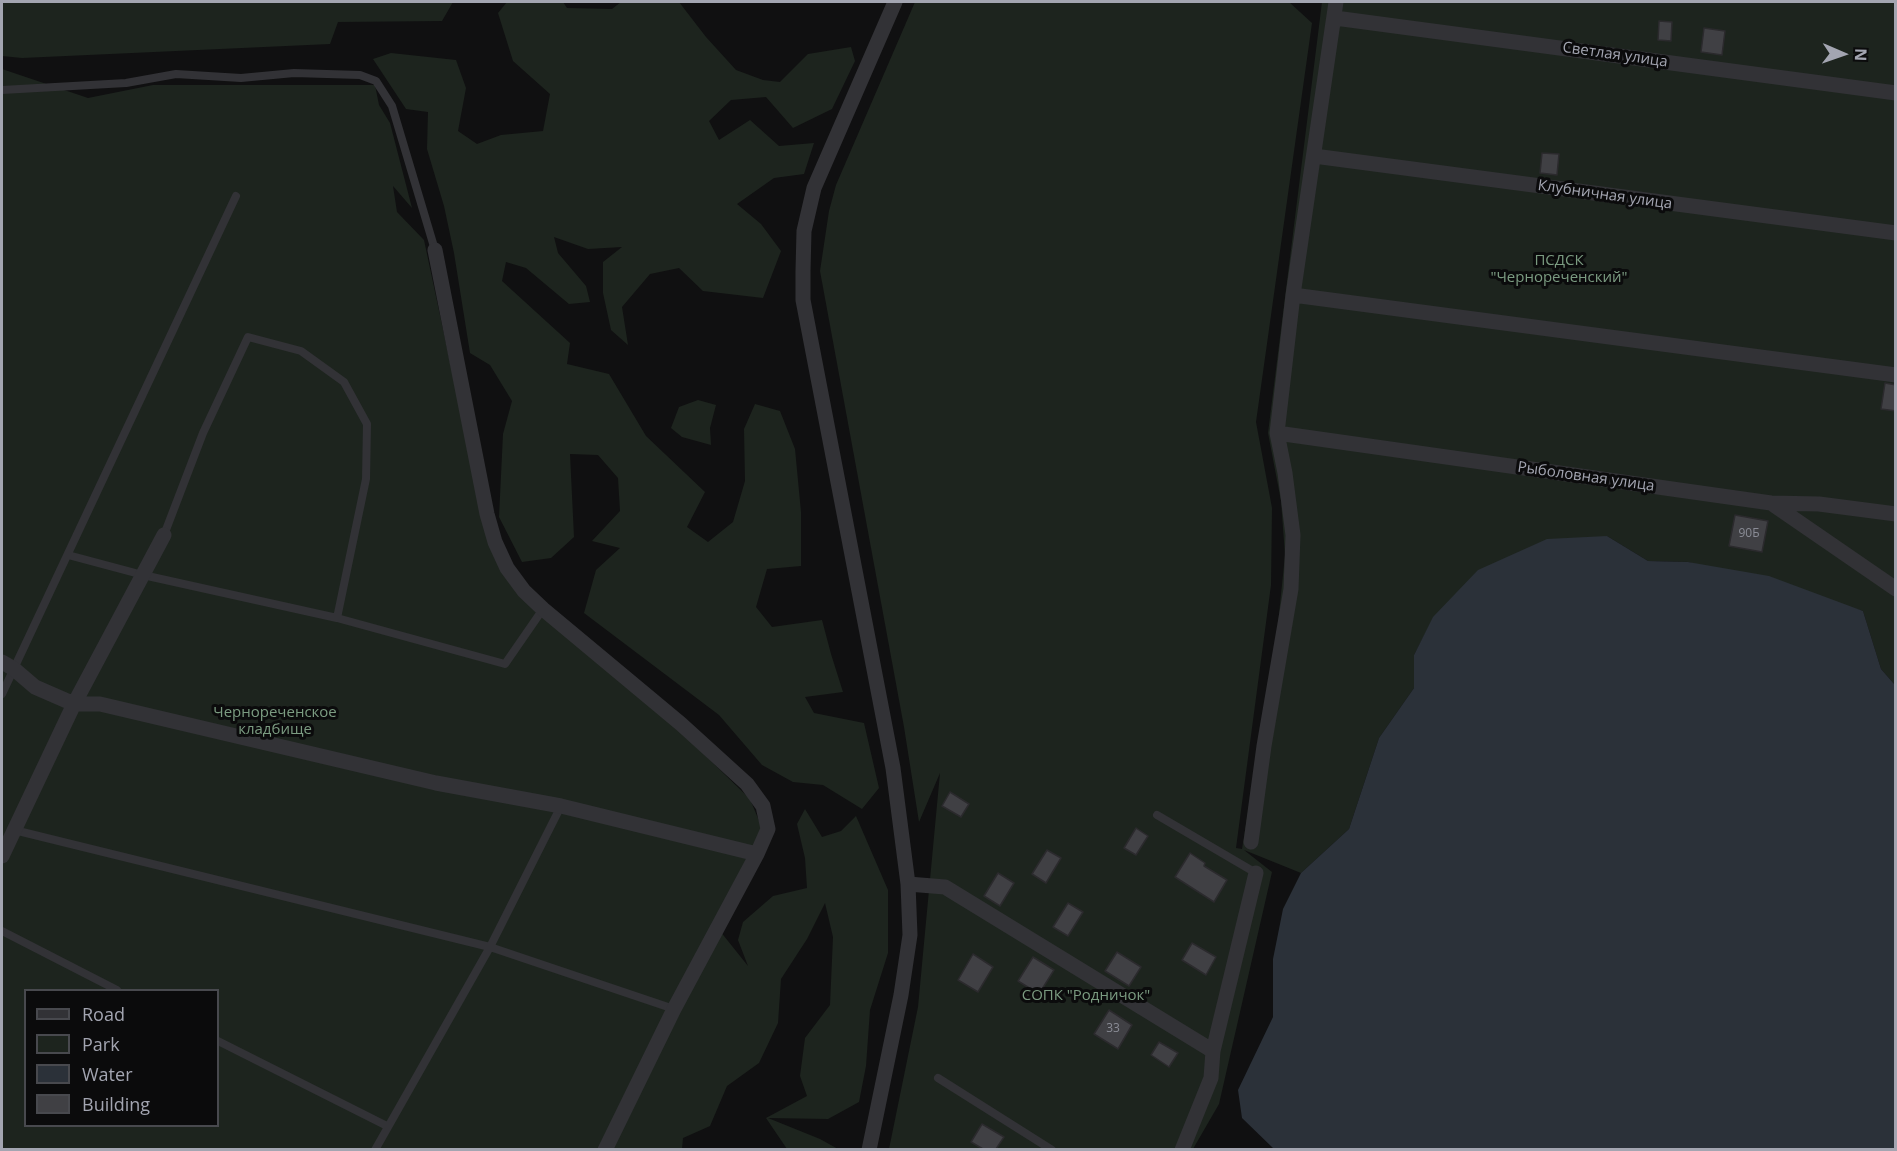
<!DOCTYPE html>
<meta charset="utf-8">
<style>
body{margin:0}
#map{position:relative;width:1897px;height:1151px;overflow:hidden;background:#101011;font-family:"Open Sans",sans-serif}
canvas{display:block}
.frame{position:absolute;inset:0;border:3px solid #a3a5b1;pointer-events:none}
.legend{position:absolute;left:24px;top:989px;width:195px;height:138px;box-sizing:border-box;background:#0b0b0c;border:2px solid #48494e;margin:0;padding:8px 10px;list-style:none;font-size:18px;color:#a3a5b1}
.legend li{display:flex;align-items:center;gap:12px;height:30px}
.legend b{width:30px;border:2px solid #48494e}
.north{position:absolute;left:1813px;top:24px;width:60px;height:60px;-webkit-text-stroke:4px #0b0b0c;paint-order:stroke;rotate:92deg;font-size:16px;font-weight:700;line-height:24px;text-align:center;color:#a3a5b1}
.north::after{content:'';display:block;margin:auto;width:21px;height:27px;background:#a3a5b1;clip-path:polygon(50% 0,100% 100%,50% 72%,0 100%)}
</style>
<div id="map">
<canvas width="1897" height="1151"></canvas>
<div class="frame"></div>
<ul class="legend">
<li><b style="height:8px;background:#323236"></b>Road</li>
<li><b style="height:16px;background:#1d241e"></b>Park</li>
<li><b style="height:16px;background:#2b3139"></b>Water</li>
<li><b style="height:16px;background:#404044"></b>Building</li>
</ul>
<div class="north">N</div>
</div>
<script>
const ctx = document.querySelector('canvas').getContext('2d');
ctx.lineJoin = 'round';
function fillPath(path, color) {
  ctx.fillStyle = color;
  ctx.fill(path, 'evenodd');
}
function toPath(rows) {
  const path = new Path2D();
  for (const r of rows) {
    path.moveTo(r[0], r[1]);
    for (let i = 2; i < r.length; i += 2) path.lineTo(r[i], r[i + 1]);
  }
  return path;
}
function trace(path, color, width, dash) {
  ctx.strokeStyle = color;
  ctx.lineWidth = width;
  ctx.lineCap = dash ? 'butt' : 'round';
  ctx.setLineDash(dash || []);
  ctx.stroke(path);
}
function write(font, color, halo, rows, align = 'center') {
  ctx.font = font + ' "Open Sans",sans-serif';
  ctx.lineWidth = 6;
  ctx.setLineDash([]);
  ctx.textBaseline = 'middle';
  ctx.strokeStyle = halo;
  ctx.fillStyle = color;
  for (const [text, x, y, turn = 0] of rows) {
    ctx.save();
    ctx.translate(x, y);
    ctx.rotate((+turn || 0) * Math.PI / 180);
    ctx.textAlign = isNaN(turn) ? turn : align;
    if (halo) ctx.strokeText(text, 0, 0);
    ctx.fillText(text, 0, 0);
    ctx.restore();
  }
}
fillPath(toPath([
 [2,2,453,2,442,21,338,22,330,44,22,58,2,56],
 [507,2,563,2,567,8,612,9,621,2,679,2,706,37,736,70,763,80,780,82,808,54,851,47,855,61,832,109,793,128,766,97,731,100,709,121,719,140,750,120,779,146,814,143,804,174,774,178,737,204,761,224,781,251,763,298,703,291,679,268,650,274,622,307,628,345,611,330,603,293,603,262,622,247,588,249,554,237,558,253,586,286,590,302,569,304,526,268,506,262,502,281,570,343,567,364,609,374,646,436,705,492,687,527,708,542,733,522,745,481,744,429,755,404,780,411,795,449,801,512,801,566,767,569,756,607,772,627,822,620,831,654,843,692,805,697,814,713,864,723,879,788,862,809,823,785,793,782,762,765,719,715,584,613,596,570,620,548,592,541,620,511,618,478,598,455,570,454,574,537,551,558,522,562,499,517,503,434,512,401,490,365,470,353,454,253,444,206,427,149,428,112,406,109,373,59,391,53,456,60,466,88,458,131,477,144,501,135,543,131,550,94,513,61,498,13],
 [915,2,1289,2,1312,23,1256,422,1272,508,1271,585,1236,848,1242,849,1278,624,1285,555,1281,501,1268,433,1322,2,1895,2,1895,685,1881,669,1863,611,1688,562,1648,561,1607,536,1434,617,1414,655,1414,688,1379,738,1349,829,1301,873,1244,850,1272,872,1219,1104,1193,1149,889,1149,918,1007,940,773,919,822,904,727,820,271,829,211,836,185],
 [2,69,88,98,153,85,375,85,379,105,390,123,412,208,393,186,397,212,424,240,483,517,502,569,680,731,750,799,762,828,716,926,748,966,738,940,743,922,773,896,807,888,805,858,797,824,805,809,822,837,841,831,856,816,888,890,888,953,870,1010,866,1066,859,1102,828,1119,768,1118,820,1139,838,1149,787,1149,766,1118,807,1096,800,1076,805,1038,830,1005,833,937,825,903,807,939,781,979,778,1023,759,1063,727,1086,710,1126,683,1138,682,1149,2,1150],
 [26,990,218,990,218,1126,26,1126],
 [698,400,716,405,710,428,711,445,682,437,671,428,679,407]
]), '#1d241e');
fillPath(toPath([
 [1607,536,1648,561,1688,562,1769,576,1863,611,1881,669,1895,685,1895,1149,1274,1149,1242,1118,1238,1090,1273,1017,1273,959,1283,909,1301,873,1349,829,1379,738,1414,688,1414,655,1433,617,1478,570,1547,539]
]), '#2b3139');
const building = toPath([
 [1659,21,1672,22,1671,41,1658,40,1659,21],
 [1704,28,1725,31,1722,55,1701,52,1704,28],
 [1542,153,1559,154,1557,175,1540,173,1542,153],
 [1885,383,1896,385,1896,411,1881,409,1885,383],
 [1735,515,1768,521,1762,552,1729,546,1735,515],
 [950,792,969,804,961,817,942,806,950,792],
 [1136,828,1148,836,1136,855,1124,848,1136,828],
 [1047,850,1061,858,1046,883,1032,874,1047,850],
 [1190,853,1205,863,1204,866,1227,880,1214,902,1175,877,1190,853],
 [998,873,1014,883,1000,906,984,896,998,873],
 [1068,903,1083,912,1068,936,1053,927,1068,903],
 [1192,943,1216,957,1206,975,1182,960,1192,943],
 [1117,952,1141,967,1129,986,1105,971,1117,952],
 [973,954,993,967,978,992,958,980,973,954],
 [1033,957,1054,970,1039,994,1018,981,1033,957],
 [1109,1010,1132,1025,1118,1049,1094,1034,1109,1010],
 [1159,1042,1178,1053,1169,1067,1151,1055,1159,1042],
 [982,1124,1004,1137,996,1149,983,1149,971,1142,982,1124]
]);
fillPath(building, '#404044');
trace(building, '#2b2a2d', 1.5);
trace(toPath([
 [2,90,126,83,176,74,241,78,294,73,360,75,376,81,392,106,435,250],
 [164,535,203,433,248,337,301,351,344,382,367,424,366,479,337,618],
 [68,555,143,575,337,618,505,664,543,609],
 [2,694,236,196],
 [1157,815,1256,873],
 [14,830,490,947,674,1009],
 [2,931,117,990],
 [218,1041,387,1126],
 [938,1078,1052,1150],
 [375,1150,490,947,561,806]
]), '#323236', 8);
trace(toPath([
 [1335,18,1896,93],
 [1314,156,1896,233],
 [435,250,487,514,495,542,507,568,524,591,543,609,681,724,747,784,763,806,768,829,757,854,674,1009,605,1150],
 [1293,295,1896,375],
 [1277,433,1771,503,1819,504,1896,514],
 [1771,503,1896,589],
 [2,662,14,669,35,687,74,704,100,704,436,783,561,806,757,854],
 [1251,842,1264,746,1291,589,1293,535,1285,473,1277,433,1293,295,1336,2],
 [2,856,74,704,164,535],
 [908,884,945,887,1213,1051],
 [869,1150,901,995,910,935,908,884,893,768,803,300,803,271,804,231,814,188,895,2],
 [1182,1150,1211,1078,1213,1051,1256,873]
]), '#323236', 15);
write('12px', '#8a8c96', null, [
 ["90Б",1749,534],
 ["33",1113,1029]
]);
write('15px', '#a3a5b1', '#0b0b0c', [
 ["Светлая улица",1615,55,8],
 ["Клубничная улица",1605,195,8],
 ["Рыболовная улица",1586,477,8]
]);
write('15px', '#7b9b81', '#0b0b0c', [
 ["ПСДСК",1559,261],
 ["\"Чернореченский\"",1559,278],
 ["Чернореченское",275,713],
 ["кладбище",275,730],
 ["СОПК \"Родничок\"",1086,996]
]);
</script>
